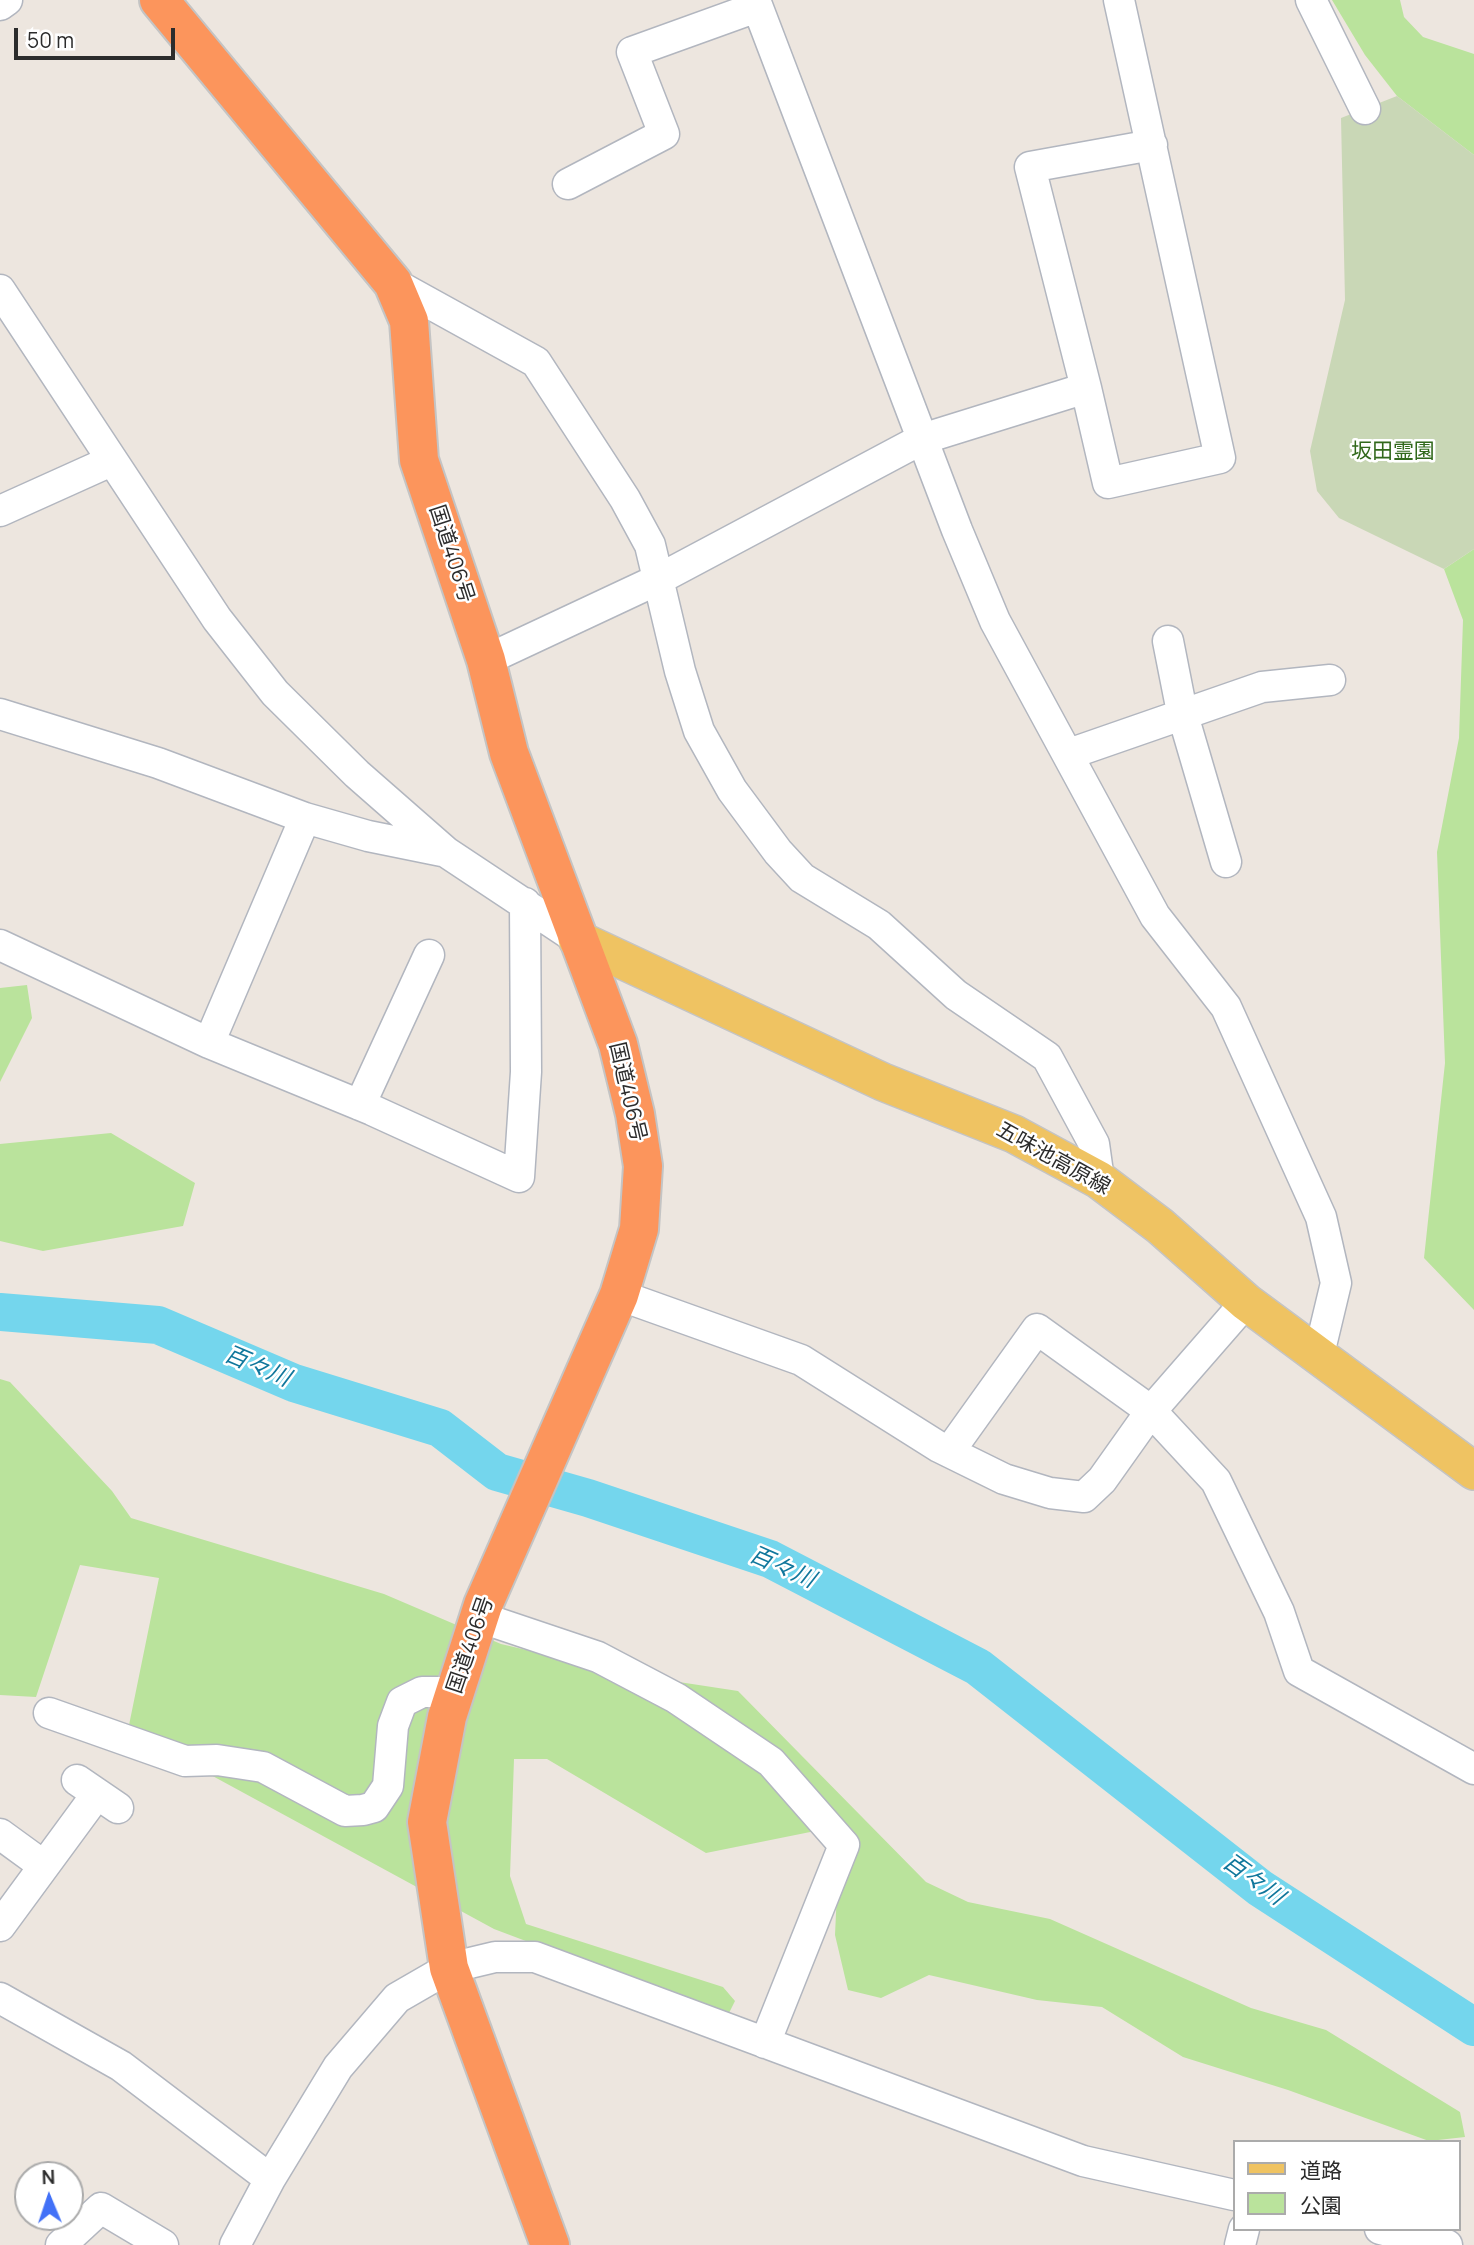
<!DOCTYPE html>
<meta charset="utf-8">
<style>
body{margin:0}
#map{position:relative;width:1474px;height:2245px;overflow:hidden;background:#ede6df;font-family:Manrope,"Noto Sans JP",sans-serif}
canvas{display:block}
.legend{position:absolute;left:1233px;top:2140px;width:228px;height:91px;box-sizing:border-box;background:#fff;border:2px solid #ababab;margin:0;padding:9px 12px;list-style:none;font-size:21px;color:#2c2c2c}
.legend li{display:flex;align-items:center;gap:14px;height:35px}
.legend b{width:35px;border:2px solid #ababab}
.north{position:absolute;left:14px;top:2161px;width:70px;height:70px;box-sizing:border-box;background:#fff;border:2px solid #ababab;border-radius:50%;rotate:358deg;font-size:19px;font-weight:700;line-height:28px;text-align:center;color:#2c2c2c}
.north::after{content:'';display:block;margin:auto;width:24px;height:32px;background:#4271f7;clip-path:polygon(50% 0,100% 100%,50% 72%,0 100%)}
.scale{position:absolute;left:14px;top:28px;width:161px;height:32px;box-sizing:border-box;border:4px solid #2c2c2c;border-top:0;padding-left:9px;font-size:21px;line-height:24px;white-space:nowrap;color:#2c2c2c;-webkit-text-stroke:5px #fff;paint-order:stroke}
</style>
<div id="map">
<canvas width="1474" height="2245"></canvas>
<ul class="legend">
<li><b style="height:9px;background:#efc362"></b>道路</li>
<li><b style="height:19px;background:#bae39c"></b>公園</li>
</ul>
<div class="north">N</div>
<div class="scale">50 m</div>
</div>
<script>
const ctx = document.querySelector('canvas').getContext('2d');
ctx.lineJoin = 'round';
function fillPath(path, color) {
  ctx.fillStyle = color;
  ctx.fill(path, 'evenodd');
}
function toPath(rows) {
  const path = new Path2D();
  for (const r of rows) {
    path.moveTo(r[0], r[1]);
    for (let i = 2; i < r.length; i += 2) path.lineTo(r[i], r[i + 1]);
  }
  return path;
}
function trace(path, color, width, dash) {
  ctx.strokeStyle = color;
  ctx.lineWidth = width;
  ctx.lineCap = dash ? 'butt' : 'round';
  ctx.setLineDash(dash || []);
  ctx.stroke(path);
}
function write(font, color, halo, rows, align = 'center') {
  ctx.font = font + ' Manrope,"Noto Sans JP",sans-serif';
  ctx.lineWidth = 5;
  ctx.setLineDash([]);
  ctx.textBaseline = 'middle';
  ctx.strokeStyle = halo;
  ctx.fillStyle = color;
  for (const [text, x, y, turn = 0] of rows) {
    ctx.save();
    ctx.translate(x, y);
    ctx.rotate((+turn || 0) * Math.PI / 180);
    ctx.textAlign = isNaN(turn) ? turn : align;
    if (halo) ctx.strokeText(text, 0, 0);
    ctx.fillText(text, 0, 0);
    ctx.restore();
  }
}
fillPath(toPath([
 [1332,0,1400,0,1404,17,1423,37,1474,54,1474,155,1397,96,1365,55],
 [1474,549,1474,1310,1424,1258,1445,1063,1437,852,1459,738,1463,620,1444,569],
 [27,985,32,1018,0,1082,0,988],
 [111,1133,195,1183,183,1226,43,1251,0,1241,0,1144],
 [0,1379,10,1382,112,1491,131,1518,384,1594,501,1644,633,1675,738,1691,926,1882,968,1902,1050,1919,1251,2008,1326,2030,1460,2112,1465,2137,1429,2141,1288,2090,1183,2057,1102,2007,1037,2000,929,1975,881,1998,848,1990,835,1935,840,1826,706,1853,547,1759,514,1759,510,1876,526,1924,723,1987,735,2001,727,2017,494,1929,128,1730,159,1578,80,1565,36,1697,0,1695]
]), '#bae39c');
fillPath(toPath([
 [1397,96,1474,155,1474,549,1444,569,1339,518,1317,491,1310,451,1345,300,1341,118]
]), '#c9d7b6');
trace(toPath([
 [0,1312,158,1325,294,1383,440,1428,497,1472,588,1498,770,1559,978,1667,1260,1888,1474,2027]
]), '#74d6ed', 38);
const minor = toPath([
 [755,0,957,530,995,621,1155,916,1226,1007,1321,1217,1336,1283,1319,1354],
 [1311,0,1365,109],
 [0,5,7,0],
 [568,184,664,134,632,52,757,7],
 [393,283,536,362,625,499,650,545,680,671,699,731,732,790,778,852,802,878,879,925,956,995,1047,1057,1094,1144,1099,1180],
 [0,290,217,619,275,693,357,774,446,852,577,939],
 [1086,388,1030,167,1152,145],
 [0,511,111,461],
 [1168,641,1182,712,1226,862],
 [486,660,659,579,922,439,1086,388,1108,483,1220,458,1119,0],
 [0,714,158,763,305,818,368,836,442,851],
 [1069,754,1262,687,1330,680],
 [0,945,209,1043,372,1110,519,1177,526,1072,525,903],
 [209,1043,305,818],
 [360,1105,429,955],
 [619,1295,801,1360,939,1447,1004,1479,1050,1493,1084,1497,1102,1480,1151,1411,1246,1302],
 [949,1452,1037,1329,1151,1411,1216,1481,1279,1612,1299,1671,1474,1769],
 [479,1617,598,1657,676,1698,771,1762,844,1845,765,2043],
 [49,1713,185,1761,217,1760,263,1767,345,1811,363,1810,374,1807,388,1786,393,1726,402,1702,422,1692,454,1692],
 [77,1780,118,1808],
 [0,1834,44,1866],
 [0,1926,97,1794],
 [0,1998,121,2066,270,2179],
 [1380,2229,1447,2245],
 [61,2245,101,2208,163,2245],
 [235,2245,270,2179,338,2067,397,1998,449,1968,495,1957,535,1957,1083,2161,1234,2195],
 [1240,2245,1244,2229]
]);
const major = toPath([
 [577,939,883,1082,1014,1134,1099,1180,1160,1226,1246,1302,1474,1471]
]);
const highway = toPath([
 [159,0,393,283,409,321,419,460,486,660,509,753,618,1044,635,1114,643,1166,639,1229,619,1295,483,1605,447,1717,427,1822,449,1968,550,2245]
]);
trace(minor, '#b2b6bf', 33);
trace(major, '#c4c4c4', 40);
trace(highway, '#c4c4c4', 42);
trace(minor, '#fff', 30);
trace(major, '#efc362', 37);
trace(highway, '#fc955c', 38);
write('21px', '#32691c', '#fff', [
 ["坂田霊園",1393,452]
]);
write('21px', '#2c2c2c', '#fff', [
 ["国道406号",451,554,72],
 ["国道406号",627,1092,77],
 ["五味池高原線",1053,1159,29],
 ["国道406号",471,1645,-71]
]);
write('italic 23px', '#10779c', '#fff', [
 ["百々川",257,1367,23],
 ["百々川",782,1568,24],
 ["百々川",1253,1880,36]
]);
</script>
